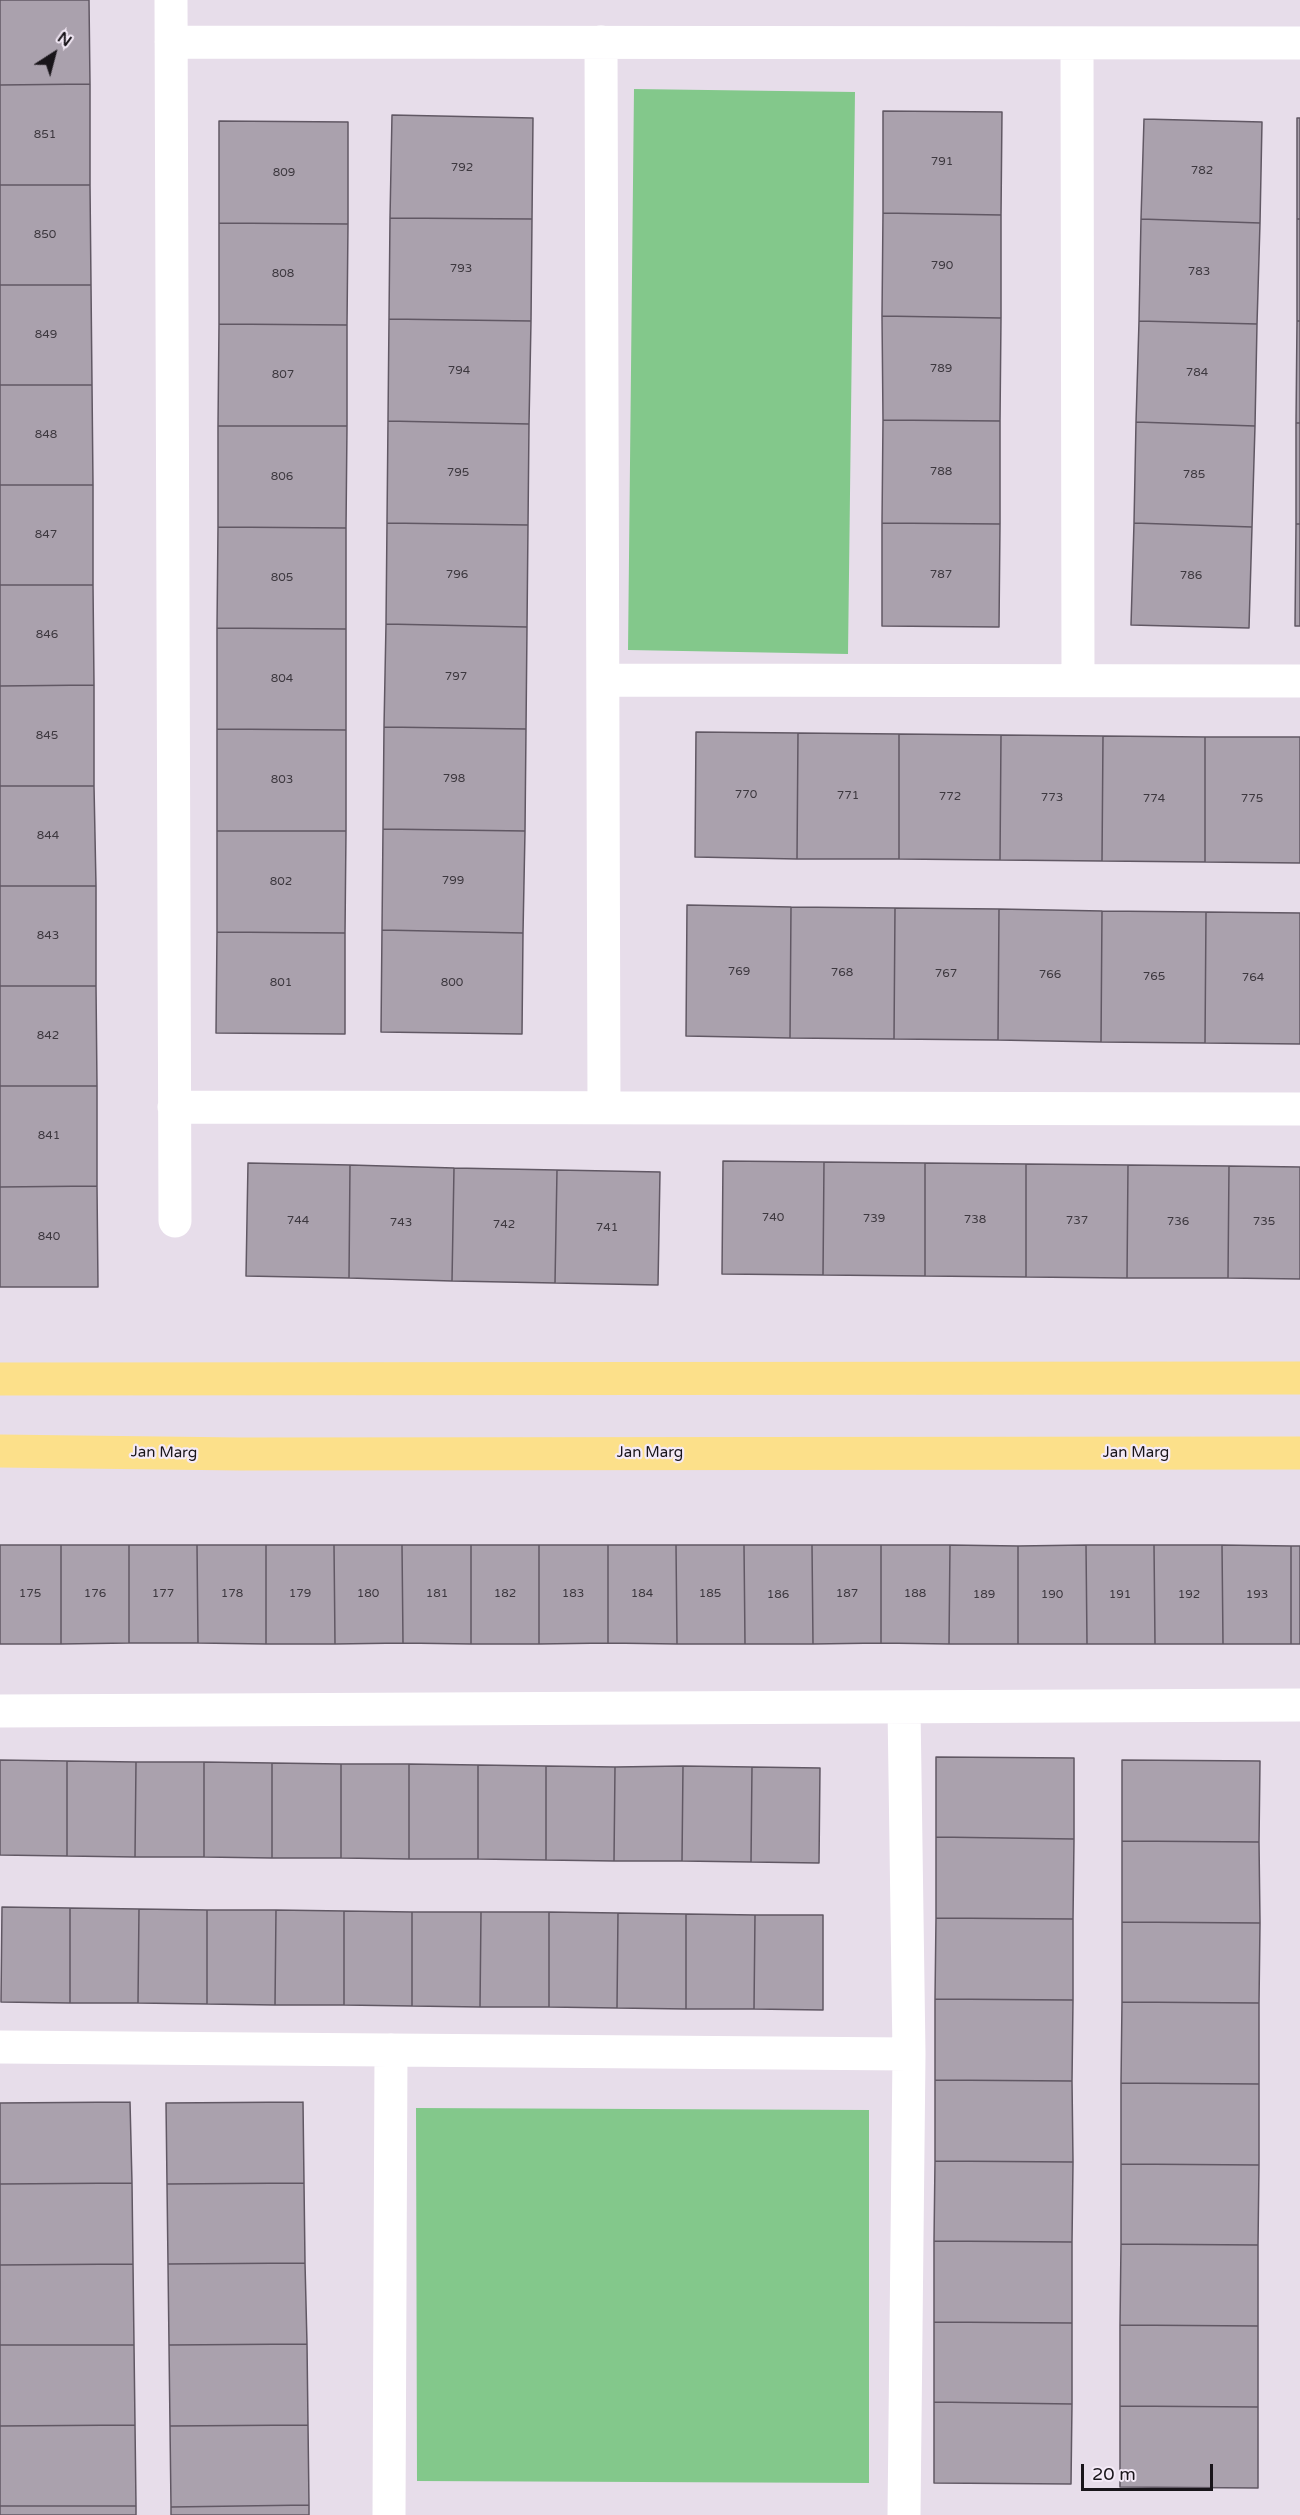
<!DOCTYPE html>
<style>
body{margin:0}
#map{position:relative;width:1300px;height:2515px;overflow:hidden;background:#e7ddea;font-family:"Varela Round",sans-serif}
canvas{display:block}
.north{position:absolute;left:24px;top:24px;width:60px;height:60px;-webkit-text-stroke:4px #f4eaf7;paint-order:stroke;rotate:36deg;font-size:16px;font-weight:700;line-height:24px;text-align:center;color:#19151a}
.north::after{content:'';display:block;margin:auto;width:21px;height:27px;background:#19151a;clip-path:polygon(50% 0,100% 100%,50% 72%,0 100%)}
.scale{position:absolute;left:1081px;top:2464px;width:132px;height:27px;box-sizing:border-box;border:3px solid #19151a;border-top:0;padding-left:8px;font-size:18px;line-height:21px;white-space:nowrap;color:#19151a;-webkit-text-stroke:4px #f4eaf7;paint-order:stroke}
</style>
<div id="map">
<canvas width="1300" height="2515"></canvas>
<div class="north">N</div>
<div class="scale">20 m</div>
</div>
<script>
const ctx = document.querySelector('canvas').getContext('2d');
ctx.lineJoin = 'round';
function fillPath(path, color) {
  ctx.fillStyle = color;
  ctx.fill(path, 'evenodd');
}
function toPath(rows) {
  const path = new Path2D();
  for (const r of rows) {
    path.moveTo(r[0], r[1]);
    for (let i = 2; i < r.length; i += 2) path.lineTo(r[i], r[i + 1]);
  }
  return path;
}
function trace(path, color, width, dash) {
  ctx.strokeStyle = color;
  ctx.lineWidth = width;
  ctx.lineCap = dash ? 'butt' : 'round';
  ctx.setLineDash(dash || []);
  ctx.stroke(path);
}
function write(font, color, halo, rows, align = 'center') {
  ctx.font = font + ' "Varela Round",sans-serif';
  ctx.lineWidth = 4.5;
  ctx.setLineDash([]);
  ctx.textBaseline = 'middle';
  ctx.strokeStyle = halo;
  ctx.fillStyle = color;
  for (const [text, x, y, turn = 0] of rows) {
    ctx.save();
    ctx.translate(x, y);
    ctx.rotate((+turn || 0) * Math.PI / 180);
    ctx.textAlign = isNaN(turn) ? turn : align;
    if (halo) ctx.strokeText(text, 0, 0);
    ctx.fillText(text, 0, 0);
    ctx.restore();
  }
}
fillPath(toPath([
 [634,89,855,92,848,654,628,650],
 [416,2108,869,2110,869,2483,417,2481]
]), '#83c88b');
const building = toPath([
 [0,0,89,0,90,84,0,85,0,0],
 [90,84,90,185,0,185,0,85,90,84],
 [883,111,1002,112,1001,215,883,213,883,111],
 [392,115,533,118,532,219,390,218,392,115],
 [1297,118,1300,118,1300,219,1297,219,1297,118],
 [1144,119,1262,122,1260,223,1141,219,1144,119],
 [219,121,348,122,348,224,219,223,219,121],
 [0,185,90,185,91,285,0,285,0,185],
 [883,213,1001,215,1001,318,882,316,883,213],
 [390,218,532,219,531,321,389,319,390,218],
 [1141,219,1260,223,1257,324,1139,321,1141,219],
 [1297,219,1300,219,1300,321,1297,321,1297,219],
 [219,223,348,224,347,325,219,324,219,223],
 [0,285,91,285,92,385,0,385,0,285],
 [882,316,1001,318,1000,421,883,420,882,316],
 [389,319,531,321,529,424,388,421,389,319],
 [1139,321,1257,324,1255,426,1136,422,1139,321],
 [1297,321,1300,321,1300,423,1296,423,1297,321],
 [219,324,347,325,347,426,218,426,219,324],
 [0,385,92,385,93,485,0,485,0,385],
 [883,420,1000,421,1000,524,882,523,883,420],
 [388,421,529,424,528,525,387,523,388,421],
 [1136,422,1255,426,1252,527,1134,523,1136,422],
 [1296,423,1300,423,1300,524,1296,524,1296,423],
 [218,426,347,426,346,528,218,527,218,426],
 [0,485,93,485,93,585,0,585,0,485],
 [387,523,528,525,527,627,386,624,387,523],
 [882,523,1000,524,999,627,882,626,882,523],
 [1134,523,1252,527,1249,628,1131,625,1134,523],
 [1296,524,1300,524,1300,626,1295,626,1296,524],
 [218,527,346,528,346,629,217,628,218,527],
 [0,585,93,585,94,685,0,686,0,585],
 [386,624,527,627,526,729,384,727,386,624],
 [217,628,346,629,346,730,217,729,217,628],
 [94,685,94,786,0,786,0,686,94,685],
 [384,727,526,729,525,831,383,829,384,727],
 [217,729,346,730,346,831,217,831,217,729],
 [696,732,798,733,797,859,695,857,696,732],
 [798,733,899,734,899,859,797,859,798,733],
 [899,734,1001,735,1000,860,899,859,899,734],
 [1001,735,1103,736,1102,861,1000,860,1001,735],
 [1103,736,1205,737,1205,862,1102,861,1103,736],
 [1205,737,1300,737,1300,863,1205,862,1205,737],
 [0,786,94,786,96,886,0,886,0,786],
 [383,829,525,831,523,933,382,930,383,829],
 [217,831,346,831,345,933,217,932,217,831],
 [0,886,96,886,96,986,0,986,0,886],
 [687,905,791,907,790,1038,686,1036,687,905],
 [791,907,895,908,894,1039,790,1038,791,907],
 [895,908,999,909,998,1040,894,1039,895,908],
 [999,909,1102,911,1101,1042,998,1040,999,909],
 [1102,911,1206,912,1205,1043,1101,1042,1102,911],
 [1206,912,1300,913,1300,1044,1205,1043,1206,912],
 [382,930,523,933,522,1034,381,1032,382,930],
 [217,932,345,933,345,1034,216,1033,217,932],
 [0,986,96,986,97,1086,0,1086,0,986],
 [0,1086,97,1086,97,1186,0,1187,0,1086],
 [723,1161,824,1162,823,1275,722,1274,723,1161],
 [824,1162,925,1163,925,1276,823,1275,824,1162],
 [248,1163,350,1165,349,1278,246,1276,248,1163],
 [925,1163,1026,1164,1026,1277,925,1276,925,1163],
 [1026,1164,1128,1165,1127,1278,1026,1277,1026,1164],
 [350,1165,454,1168,452,1281,349,1278,350,1165],
 [1128,1165,1229,1166,1228,1278,1127,1278,1128,1165],
 [1229,1166,1300,1167,1300,1279,1228,1278,1229,1166],
 [454,1168,557,1170,555,1283,452,1281,454,1168],
 [557,1170,660,1172,658,1285,555,1283,557,1170],
 [97,1186,98,1287,0,1287,0,1187,97,1186],
 [0,1545,61,1545,61,1644,0,1644,0,1545],
 [61,1545,129,1545,129,1643,61,1644,61,1545],
 [129,1545,197,1545,198,1643,129,1643,129,1545],
 [197,1545,266,1545,266,1644,198,1643,197,1545],
 [266,1545,334,1545,335,1644,266,1644,266,1545],
 [334,1545,402,1545,403,1643,335,1644,334,1545],
 [402,1545,471,1545,471,1644,403,1643,402,1545],
 [471,1545,539,1545,539,1644,471,1644,471,1545],
 [539,1545,608,1545,608,1643,539,1644,539,1545],
 [608,1545,676,1545,677,1644,608,1643,608,1545],
 [676,1545,744,1545,745,1644,677,1644,676,1545],
 [744,1545,812,1545,813,1644,745,1644,744,1545],
 [812,1545,881,1545,881,1643,813,1644,812,1545],
 [881,1545,950,1545,949,1644,881,1643,881,1545],
 [950,1545,1018,1546,1018,1644,949,1644,950,1545],
 [1086,1545,1087,1644,1018,1644,1018,1546,1086,1545],
 [1086,1545,1154,1545,1155,1644,1087,1644,1086,1545],
 [1154,1545,1222,1545,1223,1644,1155,1644,1154,1545],
 [1222,1545,1291,1546,1291,1644,1223,1644,1222,1545],
 [1291,1546,1300,1546,1300,1644,1291,1644,1291,1546],
 [936,1757,1074,1758,1074,1839,936,1837,936,1757],
 [0,1760,67,1761,67,1856,0,1855,0,1760],
 [1122,1760,1260,1761,1259,1842,1122,1841,1122,1760],
 [67,1761,136,1762,135,1857,67,1856,67,1761],
 [136,1762,204,1762,204,1857,135,1857,136,1762],
 [204,1762,272,1763,272,1858,204,1857,204,1762],
 [272,1763,341,1764,341,1858,272,1858,272,1763],
 [341,1764,409,1764,409,1859,341,1858,341,1764],
 [409,1764,478,1765,478,1859,409,1859,409,1764],
 [478,1765,546,1766,546,1860,478,1859,478,1765],
 [546,1766,615,1767,614,1861,546,1860,546,1766],
 [683,1766,682,1861,614,1861,615,1767,683,1766],
 [683,1766,752,1767,751,1862,682,1861,683,1766],
 [752,1767,820,1768,819,1863,751,1862,752,1767],
 [936,1837,1074,1839,1073,1919,936,1918,936,1837],
 [1122,1841,1259,1842,1260,1923,1122,1922,1122,1841],
 [2,1907,70,1908,70,2003,1,2002,2,1907],
 [70,1908,139,1909,138,2003,70,2003,70,1908],
 [139,1909,207,1910,207,2004,138,2003,139,1909],
 [207,1910,276,1910,275,2005,207,2004,207,1910],
 [276,1910,344,1911,344,2005,275,2005,276,1910],
 [344,1911,412,1912,412,2006,344,2005,344,1911],
 [412,1912,481,1912,480,2007,412,2006,412,1912],
 [481,1912,549,1912,549,2007,480,2007,481,1912],
 [549,1912,618,1913,617,2008,549,2007,549,1912],
 [618,1913,686,1914,686,2009,617,2008,618,1913],
 [686,1914,755,1915,754,2009,686,2009,686,1914],
 [755,1915,823,1915,823,2010,754,2009,755,1915],
 [936,1918,1073,1919,1073,2000,935,1999,936,1918],
 [1122,1922,1260,1923,1259,2003,1122,2002,1122,1922],
 [935,1999,1073,2000,1072,2081,935,2080,935,1999],
 [1122,2002,1259,2003,1259,2084,1121,2083,1122,2002],
 [935,2080,1072,2081,1073,2162,935,2161,935,2080],
 [1121,2083,1259,2084,1259,2165,1121,2164,1121,2083],
 [130,2102,132,2183,0,2184,0,2103,130,2102],
 [303,2102,304,2183,167,2184,166,2103,303,2102],
 [935,2161,1073,2162,1072,2242,934,2241,935,2161],
 [1121,2164,1259,2165,1258,2245,1121,2244,1121,2164],
 [132,2183,133,2264,0,2265,0,2184,132,2183],
 [304,2183,305,2263,168,2264,167,2184,304,2183],
 [934,2241,1072,2242,1072,2323,934,2322,934,2241],
 [1121,2244,1258,2245,1258,2326,1120,2325,1121,2244],
 [305,2263,307,2344,169,2345,168,2264,305,2263],
 [133,2264,134,2345,0,2345,0,2265,133,2264],
 [934,2322,1072,2323,1072,2404,934,2402,934,2322],
 [1120,2325,1258,2326,1258,2407,1120,2406,1120,2325],
 [307,2344,308,2425,170,2426,169,2345,307,2344],
 [0,2345,134,2345,135,2425,0,2426,0,2345],
 [934,2402,1072,2404,1071,2484,934,2483,934,2402],
 [1120,2406,1258,2407,1258,2488,1120,2487,1120,2406],
 [135,2425,136,2506,0,2506,0,2426,135,2425],
 [308,2425,309,2505,171,2507,170,2426,308,2425],
 [309,2505,309,2515,171,2515,171,2507,309,2505],
 [0,2506,136,2506,136,2515,0,2515,0,2506]
]);
fillPath(building, '#aaa1ad');
trace(building, '#615864', 1.5);
trace(toPath([
 [171,0,175,1221],
 [171,42,1300,43],
 [601,42,604,1108],
 [1077,43,1078,680],
 [603,680,1300,681],
 [174,1107,1300,1109],
 [904,1707,909,2054,904,2515],
 [0,1711,1300,1705],
 [0,2047,909,2054],
 [389,2515,391,2050]
]), '#fff', 33);
trace(toPath([
 [0,1379,1300,1378],
 [0,1451,241,1454,1300,1453]
]), '#fce08a', 33);
write('12px', '#3d383f', null, [
 ["851",45,135],
 ["791",942,162],
 ["792",462,168],
 ["782",1202,171],
 ["809",284,173],
 ["850",45,235],
 ["790",942,266],
 ["793",461,269],
 ["783",1199,272],
 ["808",283,274],
 ["849",46,335],
 ["789",941,369],
 ["794",459,371],
 ["784",1197,373],
 ["807",283,375],
 ["848",46,435],
 ["788",941,472],
 ["795",458,473],
 ["785",1194,475],
 ["806",282,477],
 ["847",46,535],
 ["796",457,575],
 ["787",941,575],
 ["786",1191,576],
 ["805",282,578],
 ["846",47,635],
 ["797",456,677],
 ["804",282,679],
 ["845",47,736],
 ["798",454,779],
 ["803",282,780],
 ["770",746,795],
 ["771",848,796],
 ["772",950,797],
 ["773",1052,798],
 ["774",1154,799],
 ["775",1252,799],
 ["844",48,836],
 ["799",453,881],
 ["802",281,882],
 ["843",48,936],
 ["769",739,972],
 ["768",842,973],
 ["767",946,974],
 ["766",1050,975],
 ["765",1154,977],
 ["764",1253,978],
 ["801",281,983],
 ["800",452,983],
 ["842",48,1036],
 ["841",49,1136],
 ["740",773,1218],
 ["739",874,1219],
 ["738",975,1220],
 ["744",298,1221],
 ["737",1077,1221],
 ["736",1178,1222],
 ["735",1264,1222],
 ["743",401,1223],
 ["742",504,1225],
 ["741",607,1228],
 ["840",49,1237],
 ["175",30,1594],
 ["176",95,1594],
 ["177",163,1594],
 ["178",232,1594],
 ["179",300,1594],
 ["180",368,1594],
 ["181",437,1594],
 ["182",505,1594],
 ["183",573,1594],
 ["184",642,1594],
 ["185",710,1594],
 ["187",847,1594],
 ["188",915,1594],
 ["186",778,1595],
 ["189",984,1595],
 ["190",1052,1595],
 ["191",1120,1595],
 ["192",1189,1595],
 ["193",1257,1595]
]);
write('15px', '#19151a', '#f4eaf7', [
 ["Jan Marg",164,1453,1],
 ["Jan Marg",650,1453],
 ["Jan Marg",1136,1453]
]);
</script>
